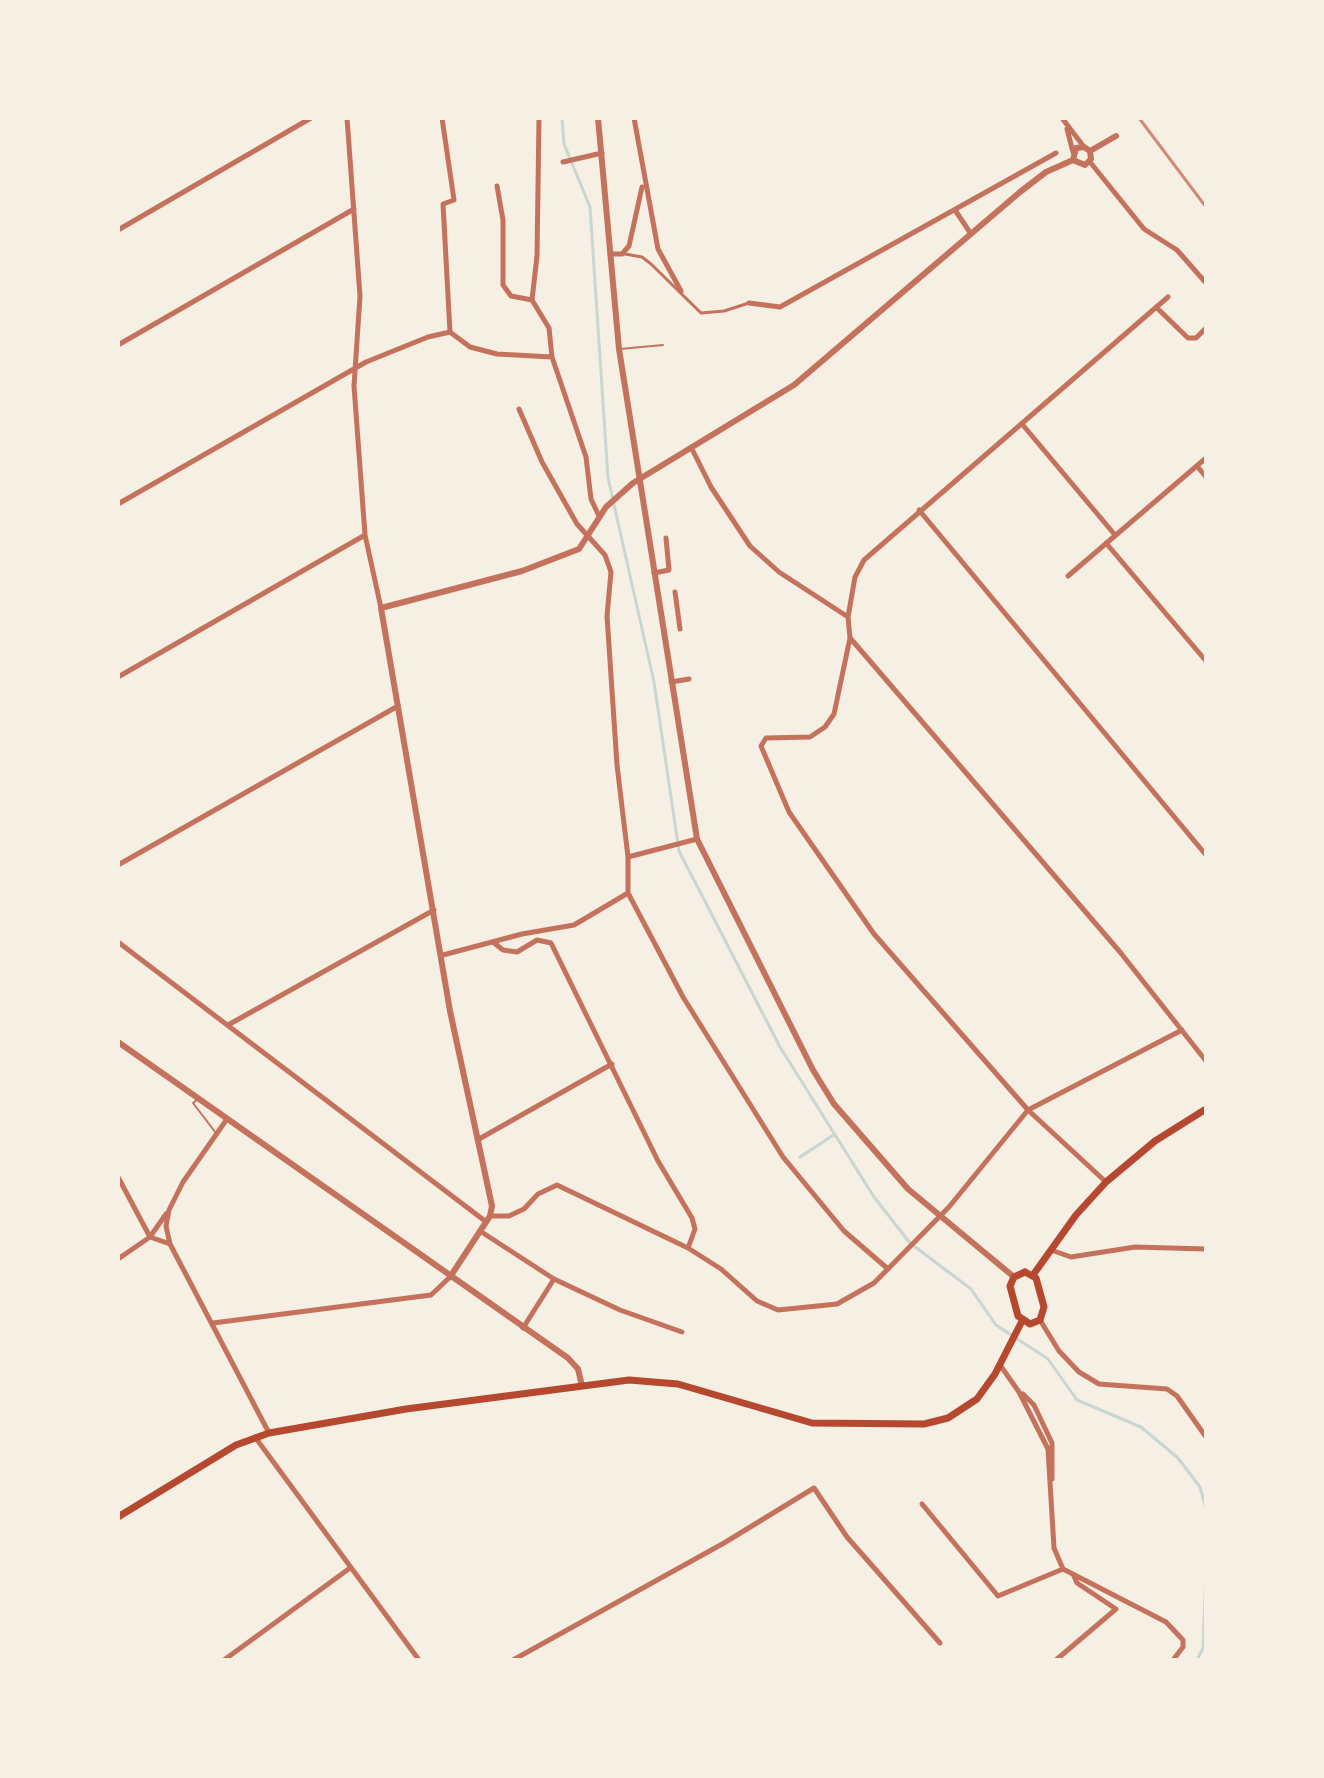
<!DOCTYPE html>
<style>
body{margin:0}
#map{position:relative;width:1324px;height:1778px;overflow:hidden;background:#f6efe4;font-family:Inter,sans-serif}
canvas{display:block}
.frame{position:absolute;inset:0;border:120px solid #f6efe4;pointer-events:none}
</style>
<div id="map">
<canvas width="1324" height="1778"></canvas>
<div class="frame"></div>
</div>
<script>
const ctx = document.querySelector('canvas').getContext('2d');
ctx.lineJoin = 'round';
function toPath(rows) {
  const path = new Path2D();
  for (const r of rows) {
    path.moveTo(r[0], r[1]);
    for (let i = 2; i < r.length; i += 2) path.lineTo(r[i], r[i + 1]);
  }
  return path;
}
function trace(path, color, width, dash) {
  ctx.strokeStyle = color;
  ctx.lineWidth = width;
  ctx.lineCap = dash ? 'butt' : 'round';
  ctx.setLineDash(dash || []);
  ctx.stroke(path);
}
trace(toPath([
 [562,118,564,144,590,207,608,478,654,682,679,851,780,1047,874,1197,910,1243,971,1289,996,1325,1048,1359,1077,1400,1141,1427,1178,1458,1200,1487,1206,1509],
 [800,1157,835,1134],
 [1197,1660,1203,1648,1206,1573]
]), '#c9d6d2', 3);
trace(toPath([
 [620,349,663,345],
 [197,1100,193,1103,216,1133]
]), '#c5725c', 2);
trace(toPath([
 [625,254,642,257,651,264,701,313,724,311,749,303]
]), '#c5725c', 3);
trace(toPath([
 [347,118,360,296,354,386,365,535,381,608],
 [442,118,454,200,443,204,450,332],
 [539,118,537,256,532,300,549,328,552,357,586,457,591,499,599,516],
 [634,118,658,249,681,291],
 [1062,118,1084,147],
 [1067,129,1073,152],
 [563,162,602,153],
 [1090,162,1144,229,1177,250,1206,283],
 [497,186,503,220,503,285,511,296,532,300],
 [955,210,971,234],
 [118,230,311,118],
 [610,254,622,254,629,246,642,187],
 [749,303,780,307,1056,153],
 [1156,307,1188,338,1196,338,1206,328],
 [118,345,354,209],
 [519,409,542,462,577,524,605,555,611,572,607,616,617,765,628,857,628,893,683,997,783,1157,844,1231,888,1269],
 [1022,424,1115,535],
 [691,447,711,487,750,546,779,572,848,617],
 [1197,466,1206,477],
 [118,504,366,362,428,337,450,332,470,347,497,354,552,357],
 [919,510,1206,855],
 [1106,543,1206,661],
 [654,573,669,570,666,538],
 [1068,576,1206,458],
 [675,592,680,629],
 [851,639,1120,952,1206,1061],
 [118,677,365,535],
 [671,682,689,679],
 [628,857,697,839],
 [118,865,398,706],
 [118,942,485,1221],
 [493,942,503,950,517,952,537,940,551,943,658,1161,692,1218,695,1229,688,1248],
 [443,955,522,934,574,925,628,893],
 [228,1025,434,910],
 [227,1119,183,1182,169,1210,166,1226,170,1244,269,1433],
 [479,1139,612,1064],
 [118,1177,150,1237],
 [1106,1182,1028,1110,874,934,789,812,761,746,766,738,810,737,825,727,834,714,850,638,848,617,855,577,864,560,1168,297],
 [490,1216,509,1216,524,1209,538,1194,557,1185,688,1248,721,1269,757,1301,778,1310,837,1304,874,1283,949,1207,1028,1110,1182,1030],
 [480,1231,554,1279,620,1310,682,1332],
 [150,1237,170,1244],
 [1051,1250,1071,1257,1135,1247,1206,1249],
 [118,1259,150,1237,166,1214],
 [1040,1320,1059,1351,1079,1372,1099,1384,1167,1389,1177,1396,1206,1437],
 [213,1323,431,1295,450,1277],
 [523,1328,554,1279],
 [1000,1365,1019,1392,1048,1449,1054,1548,1063,1569,1166,1622,1183,1640,1183,1647,1173,1660],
 [1023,1394,1034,1405,1052,1443,1052,1479],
 [255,1437,419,1660],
 [922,1504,998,1596,1063,1569],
 [224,1660,350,1568],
 [513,1660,724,1543,814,1488,847,1537,940,1643],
 [1056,1660,1116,1609,1077,1583,1074,1576]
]), '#c5725c', 5);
trace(toPath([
 [598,118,619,349,697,839,813,1070,834,1104,908,1189,1014,1277],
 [1090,151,1116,136],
 [1073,160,1085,165,1091,159,1090,151],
 [1073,160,1076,148,1084,147,1090,151],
 [118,1042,568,1358,578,1369,582,1386],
 [450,1277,490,1216,492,1206,450,1011,381,608,522,571,579,549,606,507,633,483,794,385,1020,192,1046,172,1073,160]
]), '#c5725c', 6);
trace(toPath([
 [1025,1272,1036,1278,1044,1307,1040,1320,1030,1324,1018,1316,1010,1286,1014,1277,1025,1272],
 [1033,1275,1076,1215,1106,1182,1155,1141,1206,1109],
 [118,1517,236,1445,269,1433,406,1409,629,1380,678,1384,812,1423,924,1424,948,1418,977,1399,995,1374,1022,1321]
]), '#b5482f', 7);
trace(toPath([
 [1139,118,1206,207]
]), '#cf8b77', 3);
</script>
